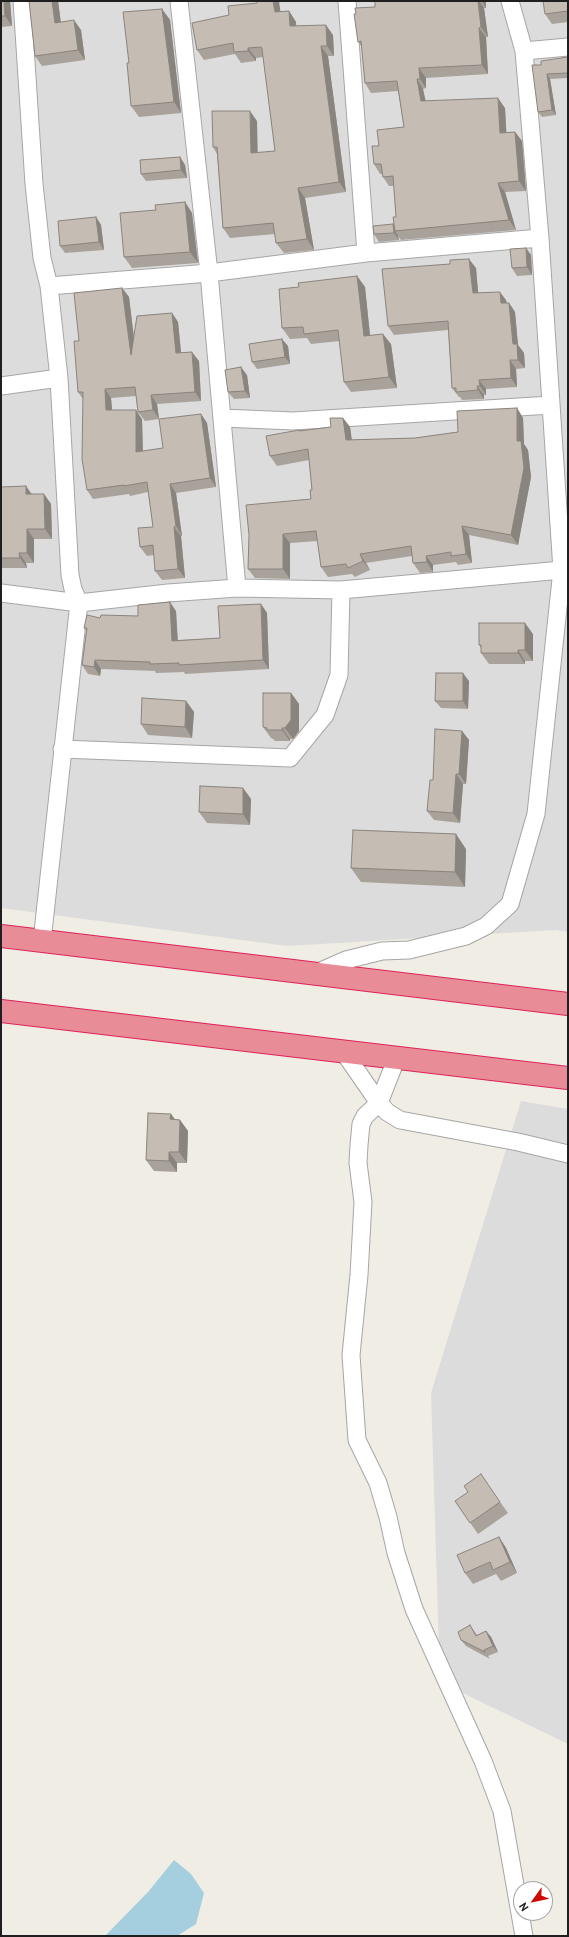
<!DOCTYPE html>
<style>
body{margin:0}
#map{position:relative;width:569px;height:1937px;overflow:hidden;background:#f0ede5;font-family:"PT Sans",sans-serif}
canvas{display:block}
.frame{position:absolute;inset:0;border:2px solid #1f1f1f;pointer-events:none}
.north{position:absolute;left:513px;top:1881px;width:40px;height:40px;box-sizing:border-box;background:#fff;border:1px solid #a5a5a5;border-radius:50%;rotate:237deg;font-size:11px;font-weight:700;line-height:16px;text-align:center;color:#1f1f1f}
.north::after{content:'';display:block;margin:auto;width:14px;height:18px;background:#ce0b00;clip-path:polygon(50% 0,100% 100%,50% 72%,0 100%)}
</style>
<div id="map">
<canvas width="569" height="1937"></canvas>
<div class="frame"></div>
<div class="north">N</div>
</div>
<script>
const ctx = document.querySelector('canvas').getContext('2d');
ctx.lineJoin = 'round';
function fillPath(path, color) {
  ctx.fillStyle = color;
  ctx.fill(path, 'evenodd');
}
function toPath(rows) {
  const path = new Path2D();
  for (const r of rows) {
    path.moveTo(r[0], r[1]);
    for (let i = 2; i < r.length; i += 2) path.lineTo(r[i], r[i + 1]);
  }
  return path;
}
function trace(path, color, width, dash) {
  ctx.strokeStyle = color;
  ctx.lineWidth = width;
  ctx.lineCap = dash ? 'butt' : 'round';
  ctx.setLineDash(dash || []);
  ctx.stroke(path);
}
fillPath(toPath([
 [1,1,568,1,568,932,556,930,287,946,1,908],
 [521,1101,568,1109,568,1744,440,1682,431,1393]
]), '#dddcdc');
fillPath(toPath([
 [174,1860,191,1874,204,1893,196,1924,177,1936,105,1936,148,1892]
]), '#a5cede');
const minor = toPath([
 [22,1,34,184,42,258,49,286,59,378,70,575,73,589,79,603,42,941],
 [179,1,209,273,237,588],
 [347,1,366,253],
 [524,51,568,47],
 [49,286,209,273,366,253,540,238],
 [1,386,59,378],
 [222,418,293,421,551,405],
 [1,593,79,603,168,593,237,588,341,590,562,570],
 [62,749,290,758,325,715,339,675,341,590],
 [314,974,346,960,382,951,409,950,466,936,486,926,510,904,536,814,562,570,540,238,524,51,510,1],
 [343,1051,379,1103,387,1112,400,1120,518,1142,568,1154],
 [397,1057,379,1103,365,1116,361,1124,359,1145,358,1163,363,1202,359,1275,351,1355,357,1440,378,1483,388,1517,396,1553,414,1609,483,1761,502,1811,524,1936]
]);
const motorway = toPath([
 [1,936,568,1004],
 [1,1011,568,1078]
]);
trace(minor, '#a6a6a6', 19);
trace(motorway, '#de2258', 24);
trace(minor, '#fff', 17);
trace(motorway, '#e88c98', 22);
fillPath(toPath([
 [1,1,10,1,12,26,1,27],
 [29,1,58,1,61,22,81,30,85,60,42,66,35,56],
 [370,1,486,1,486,8,484,8,488,37,486,37,488,74,426,78,426,88,423,89,426,101,505,108,506,133,515,132,522,141,526,191,505,192,516,230,401,240,398,236,399,240,379,242,374,234,394,226,396,217,394,186,389,186,383,177,382,174,380,174,374,164,379,146,404,127,398,91,371,93,365,83,362,47,358,42,356,14,375,7,375,1],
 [568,1,568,22,552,24,545,14],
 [257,3,280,12,289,11,296,22,296,26,333,35,334,56,328,56,346,192,305,198,314,250,284,253,276,243,275,234,230,238,223,228,217,154,213,147,257,121,257,153,275,151,264,57,256,58,256,61,241,63,235,54,204,60,197,50,229,15],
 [162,9,170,20,181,113,139,117,131,106],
 [568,57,568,78,550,79,556,115,542,117,538,112,541,65],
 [180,157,185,165,187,178,146,181,141,174],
 [185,202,192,213,198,263,132,268,124,257,156,210],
 [96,217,101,225,104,250,65,253,60,246],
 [526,248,531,255,532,275,517,276,512,268],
 [476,268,478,293,506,300,507,303,509,303,515,312,518,345,524,353,525,368,516,369,517,387,486,389,486,395,484,395,484,399,462,400,460,397,459,397,452,388,448,330,394,335,388,326],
 [357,276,365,287,370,335,391,344,397,388,351,392,344,382,340,341,311,344,307,338,290,339,282,328,299,287],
 [122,288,129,297,134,337,172,313,178,322,181,353,199,361,201,401,157,404,159,419,145,421,138,412,136,396,111,398,112,410,142,419,143,451,163,448,201,414,207,423,216,487,176,493,182,536,181,536,185,578,162,580,155,571,154,555,147,556,140,547,153,527,148,492,130,496,129,494,93,499,87,490,83,399,78,392,79,341],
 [288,346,290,364,257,369,252,362],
 [247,375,250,398,234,399,228,392],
 [517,408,523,418,524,444,528,450,531,477,518,545,469,535,472,563,458,565,456,562,433,565,433,572,420,573,413,563,412,556,366,563,370,570,355,577,352,574,328,577,321,567,318,541,290,543,290,579,255,578,248,569,311,499,312,490,309,460,277,466,270,456,299,430,300,431,331,427,343,418,350,427,352,440,415,438,458,432],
 [1,487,31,494,44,494,51,504,52,539,34,539,34,563,26,563,27,568,1,568],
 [261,604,267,613,269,669,185,674,184,672,156,673,155,671,101,669,100,676,88,674,82,665,86,631,84,628,100,618,138,616,176,611,178,640,220,638],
 [533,634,533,661,525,661,525,664,489,664,481,653,481,648,479,645],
 [469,681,468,709,441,708,435,701],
 [291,693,299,704,299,731,293,739,290,739,290,741,275,741,273,739,271,738,263,727],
 [186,701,194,712,192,738,148,735,141,724],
 [462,731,469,740,466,784,463,784,460,823,434,820,427,811,433,780],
 [243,788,251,799,250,825,207,823,199,812],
 [466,849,465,887,361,882,351,868],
 [171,1114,175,1119,180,1120,188,1131,187,1163,177,1163,177,1172,154,1171,146,1160],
 [455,1501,500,1502,508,1513,478,1534],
 [499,1537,506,1548,517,1573,501,1581,496,1574,473,1584,465,1573],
 [470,1625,477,1635,486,1631,491,1637,498,1652,488,1656,490,1659,466,1646,461,1640]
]), '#a9a29b');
fillPath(toPath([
 [4,1,10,1,12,26,5,16],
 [52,1,58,1,62,33,55,23],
 [273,1,279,1,282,23,275,12],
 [478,1,479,1,484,8,488,37,481,27],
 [482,1,486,1,486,8],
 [162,9,170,20,181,113,174,102],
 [289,11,296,22,297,36,290,26],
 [74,20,81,30,85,60,78,50],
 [326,25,333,35,334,56,327,46],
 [479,28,486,37,488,74,482,65],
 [321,46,328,56,346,192,339,182],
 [248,48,256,58,256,61,248,51],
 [419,68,426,78,426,88,420,79],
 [547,74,550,79,556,115,552,110],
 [417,79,423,89,427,111,421,101],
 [498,98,505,108,507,143,500,133],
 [250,111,257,121,258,163,251,153],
 [515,132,522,141,526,191,519,181],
 [180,157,185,165,187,178,181,170],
 [498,183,505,192,516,230,509,220],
 [298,188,305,198,314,250,307,239],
 [185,202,192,213,198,263,190,252],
 [96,217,101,225,104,250,99,242],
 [393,224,397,230,395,231,398,236,399,240,394,233],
 [526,248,531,255,532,275,527,267],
 [469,259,476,268,479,302,473,293],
 [357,276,365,287,371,346,364,336],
 [122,288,129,297,137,364,131,355],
 [500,292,506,300,507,312,501,303],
 [509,303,515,312,518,345,524,353,525,368,518,360,513,344],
 [172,313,178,322,182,362,176,353],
 [383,334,391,344,397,388,389,377],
 [282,339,288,346,290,364,285,357],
 [192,352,199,361,201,401,195,392],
 [510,360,516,369,517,387,511,378],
 [241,367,247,375,250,398,245,391],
 [479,380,486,389,486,395,480,386],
 [477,386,484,395,484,399,478,390],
 [105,389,111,398,113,420,106,410],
 [151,395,157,404,159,419,153,410],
 [517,408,523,418,524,444,528,450,531,477,518,545,511,535,517,441],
 [136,410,142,419,143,461,136,452],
 [201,414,207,423,216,487,210,478],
 [343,418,350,427,353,450,346,440],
 [170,484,176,493,182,536,176,526],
 [26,486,33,496,26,494],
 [44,494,51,504,52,539,45,529],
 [462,526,469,535,472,563,466,554],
 [174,527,181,536,185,578,178,569],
 [27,529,34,539,34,563,27,553],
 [283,534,290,543,290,579,283,569],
 [19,553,26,563,27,568,20,558],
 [360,554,366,563,370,570,363,561],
 [426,556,433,565,433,572,427,562],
 [170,602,176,611,178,650,172,641],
 [261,604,267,613,269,669,263,660],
 [525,623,533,634,533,661,525,650],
 [518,650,525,661,525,664,518,653],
 [95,660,101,669,100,676,94,667],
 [463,673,469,681,468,709,463,701],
 [291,693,299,704,299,731,293,739,285,728],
 [186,701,194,712,192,738,185,727],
 [282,728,290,739,290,741,282,730],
 [462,731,469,740,466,784,459,774],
 [456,774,463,784,460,823,453,813],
 [243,788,251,799,250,825,243,814],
 [456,834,466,849,465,887,455,872],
 [171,1114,178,1125,170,1119],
 [180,1120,188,1131,187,1163,179,1152],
 [169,1152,177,1163,177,1172,169,1161],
 [499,1537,506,1548,517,1573,510,1562],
 [486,1631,491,1637,498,1652,493,1646]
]), '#8a847e');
const building = toPath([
 [1,1,4,1,5,16,1,16,1,1],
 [29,1,52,1,55,23,74,20,78,50,35,56,29,1],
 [257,1,273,1,275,12,289,11,290,26,326,25,327,46,321,46,339,182,298,188,307,239,276,243,273,223,223,228,217,147,213,147,212,111,250,111,251,153,275,151,262,49,261,47,248,48,248,51,234,52,233,43,197,50,192,23,229,15,228,6,257,3,257,1],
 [375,1,478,1,481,27,479,28,482,65,419,68,420,79,417,79,421,101,498,98,500,133,515,132,519,181,498,183,509,220,395,231,393,217,396,217,393,176,383,177,381,164,374,164,372,146,379,146,377,130,404,127,397,81,365,83,361,41,358,42,354,14,356,14,355,8,375,7,375,1],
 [543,1,568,1,568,11,545,14,543,1],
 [162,9,174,102,131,106,127,63,129,63,123,12,162,9],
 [568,57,568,73,547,74,552,110,538,112,532,65,541,65,541,61,568,57],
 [180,157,181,170,141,174,140,160,180,157],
 [185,202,190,252,124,257,120,213,156,210,155,205,185,202],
 [96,217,99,242,60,246,58,221,96,217],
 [393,224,394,233,374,234,373,226,393,224],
 [526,248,527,267,512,268,510,249,526,248],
 [469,259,473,293,500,292,501,303,509,303,513,344,517,344,518,360,510,360,511,378,479,380,480,386,477,386,478,390,456,392,456,388,452,388,448,321,388,326,382,269,450,264,450,260,469,259],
 [357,276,364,336,383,334,389,377,344,382,338,330,304,334,303,327,282,328,279,289,299,287,298,283,357,276],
 [122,288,131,355,137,316,172,313,176,353,192,352,195,392,151,395,153,410,138,412,135,387,105,389,106,410,136,410,136,452,163,448,159,419,201,414,210,478,170,484,176,526,174,527,178,569,155,571,153,545,140,547,138,528,153,527,147,482,124,486,124,485,87,490,82,459,83,392,78,392,74,341,79,341,74,293,122,288],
 [282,339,285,357,252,362,249,344,282,339],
 [241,367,245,391,228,392,225,370,241,367],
 [517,408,517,441,521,441,524,468,511,535,462,526,466,554,451,556,451,552,426,556,427,562,413,563,411,546,360,554,363,561,348,568,346,564,321,567,316,531,283,534,283,569,248,569,249,535,246,505,311,499,310,490,312,490,308,449,270,456,266,436,299,430,299,431,331,427,330,418,343,418,346,440,415,438,458,432,457,411,517,408],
 [26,486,26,494,44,494,45,529,27,529,27,553,19,553,20,558,1,558,1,487,26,486],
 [170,602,172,641,220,638,218,606,261,604,263,660,179,665,179,663,150,664,150,662,95,660,94,667,82,665,87,628,84,628,87,615,100,618,101,615,138,616,138,605,170,602],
 [479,623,525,623,525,650,518,650,518,653,481,653,481,645,479,645,479,623],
 [436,673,463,673,463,701,435,701,436,673],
 [263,693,291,693,291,720,285,728,282,728,282,730,267,730,267,728,263,727,263,693],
 [142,698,186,701,185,727,141,724,142,698],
 [435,729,462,731,459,774,456,774,453,813,427,811,430,780,433,780,435,729],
 [200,786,243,788,243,814,199,812,200,786],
 [353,830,456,834,455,872,351,868,353,830],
 [148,1113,171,1114,170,1119,180,1120,179,1152,169,1152,169,1161,146,1160,148,1113],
 [481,1474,500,1502,470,1523,455,1501,468,1492,464,1486,481,1474],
 [499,1537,510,1562,493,1570,490,1562,465,1573,457,1555,499,1537],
 [470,1625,476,1636,486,1631,493,1646,484,1650,485,1652,461,1640,458,1632,470,1625]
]);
fillPath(building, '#c5bcb4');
trace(building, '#8a847e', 1);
</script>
